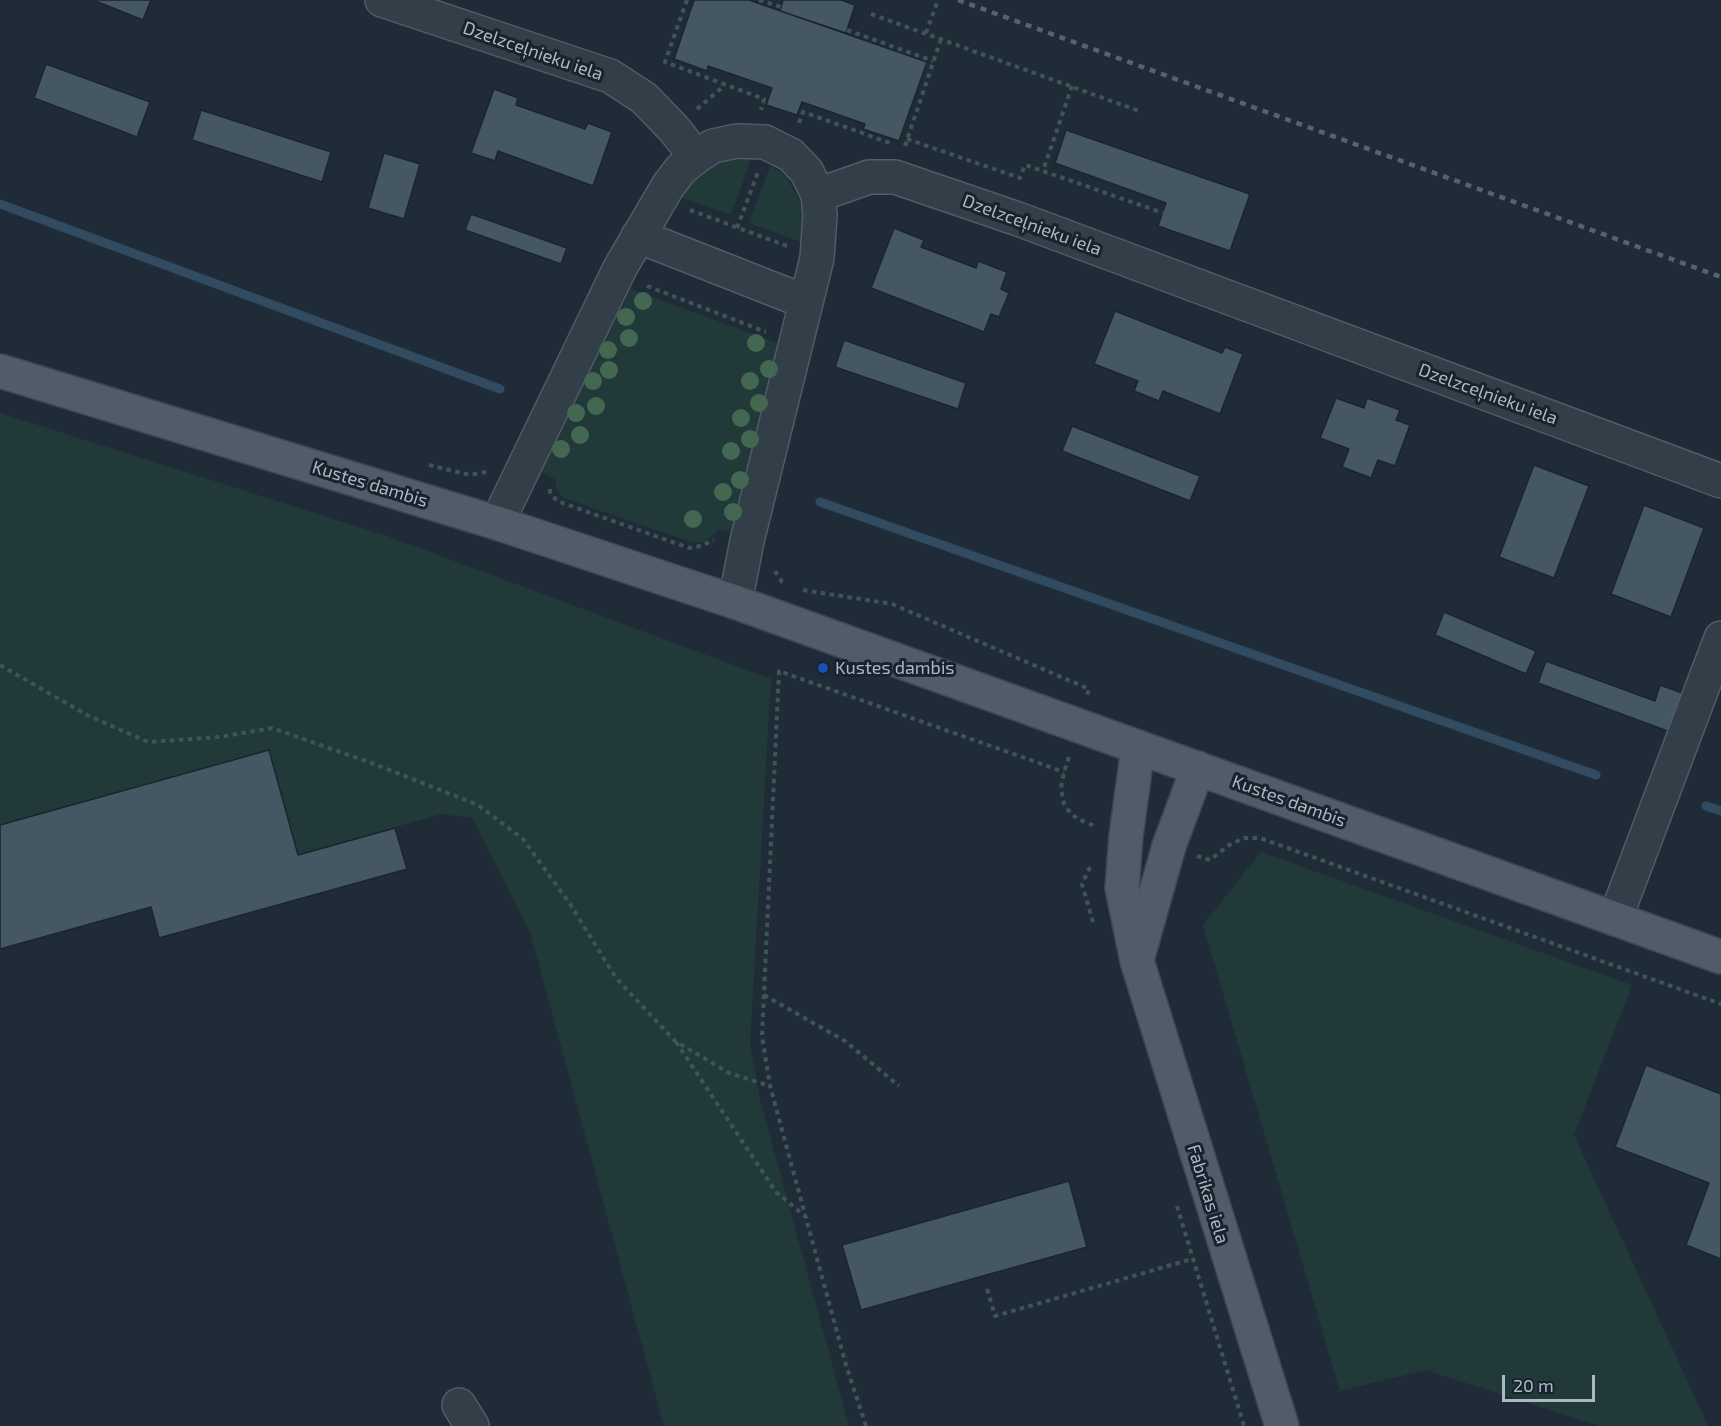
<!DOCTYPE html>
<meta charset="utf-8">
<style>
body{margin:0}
#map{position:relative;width:1721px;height:1426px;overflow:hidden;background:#1f2c38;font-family:"Exo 2",sans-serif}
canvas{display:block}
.scale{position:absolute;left:1502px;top:1375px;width:93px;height:27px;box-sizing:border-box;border:3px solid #acb9c5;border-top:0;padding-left:8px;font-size:18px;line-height:21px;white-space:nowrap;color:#acb9c5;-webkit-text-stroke:4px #18232d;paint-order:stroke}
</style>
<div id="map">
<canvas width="1721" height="1426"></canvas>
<div class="scale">20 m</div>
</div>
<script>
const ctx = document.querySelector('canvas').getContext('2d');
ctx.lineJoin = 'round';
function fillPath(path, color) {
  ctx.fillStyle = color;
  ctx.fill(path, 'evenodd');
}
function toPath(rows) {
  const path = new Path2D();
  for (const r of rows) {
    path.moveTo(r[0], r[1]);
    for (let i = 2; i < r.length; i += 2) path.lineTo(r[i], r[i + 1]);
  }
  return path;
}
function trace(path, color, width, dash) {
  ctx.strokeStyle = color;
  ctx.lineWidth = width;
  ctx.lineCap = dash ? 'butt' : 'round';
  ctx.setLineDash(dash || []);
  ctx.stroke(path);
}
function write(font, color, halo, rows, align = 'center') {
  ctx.font = font + ' "Exo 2",sans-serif';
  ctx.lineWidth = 6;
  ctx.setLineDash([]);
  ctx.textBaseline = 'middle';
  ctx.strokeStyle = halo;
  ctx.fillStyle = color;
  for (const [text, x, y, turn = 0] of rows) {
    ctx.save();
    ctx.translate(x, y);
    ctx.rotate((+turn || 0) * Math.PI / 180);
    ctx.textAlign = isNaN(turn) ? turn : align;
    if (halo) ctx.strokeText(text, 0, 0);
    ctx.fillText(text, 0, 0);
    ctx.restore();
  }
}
fillPath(toPath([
 [742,157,751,159,731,215,679,197,684,187,709,163,729,158],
 [770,166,779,171,786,177,800,201,803,214,803,229,801,242,749,223],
 [631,289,780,344,733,532,719,529,707,540,699,543,691,542,564,498,559,493,556,487,555,479,539,471],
 [0,413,387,536,771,679,750,1045,760,1099,849,1426,664,1426,530,932,472,818,441,814,298,855,269,751,0,825],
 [1261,852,1632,985,1574,1135,1708,1426,1599,1426,1426,1370,1340,1391,1203,925]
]), '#213939');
trace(toPath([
 [0,204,500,389],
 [820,502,1596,775],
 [1706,806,1721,811]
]), '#314b60', 9);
const building = toPath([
 [93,0,151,0,143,20,93,0],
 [694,0,749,0,927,62,899,141,863,129,865,124,802,102,797,115,766,105,772,88,708,66,707,71,674,59,694,0],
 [783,0,841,0,855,5,846,33,780,11,783,0],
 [46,64,150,102,137,137,34,98,46,64],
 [494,89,518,98,516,105,585,129,588,123,612,132,593,186,498,151,495,161,471,153,494,89],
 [201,110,331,152,322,182,192,140,201,110],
 [1066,130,1250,194,1230,251,1158,226,1166,203,1055,163,1066,130],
 [384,153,420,164,404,219,368,208,384,153],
 [471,214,567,248,561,264,465,230,471,214],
 [894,228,924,240,921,247,976,268,978,261,1007,272,1001,289,1009,293,999,317,991,314,984,332,871,288,894,228],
 [1115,311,1222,353,1225,347,1243,354,1220,414,1163,391,1159,401,1134,391,1138,381,1094,364,1115,311],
 [844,340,966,383,958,409,835,367,844,340],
 [1336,398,1364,408,1367,398,1400,410,1396,420,1410,425,1395,466,1378,460,1371,478,1342,467,1349,449,1320,438,1336,398],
 [1072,426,1200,476,1190,501,1062,451,1072,426],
 [1534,465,1589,486,1554,578,1499,557,1534,465],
 [1644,505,1704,528,1671,617,1611,594,1644,505],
 [1444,612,1536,651,1526,674,1435,635,1444,612],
 [1546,661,1655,701,1660,685,1685,694,1670,732,1538,683,1546,661],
 [269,750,298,855,395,828,407,869,159,938,151,907,0,949,0,825,269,750],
 [1646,1065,1721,1094,1721,1259,1686,1245,1709,1183,1615,1147,1646,1065],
 [1069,1181,1087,1247,861,1310,842,1245,1069,1181]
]);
fillPath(building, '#465764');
trace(building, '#1a252f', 1.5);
const minor = toPath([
 [382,0,610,76,644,98,674,129,696,157,713,146,737,141,765,142,791,155,807,172,818,195,869,177,895,177,1018,219,1721,481],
 [638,236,806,302],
 [497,523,620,268,668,186,681,169,696,157],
 [735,602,747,541,817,258,820,215,818,195],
 [1615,919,1721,638],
 [459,1405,472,1426]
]);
const major = toPath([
 [0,371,497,523,735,602,1721,957],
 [1138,748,1126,836,1122,888,1137,961,1282,1426],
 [1138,956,1169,846,1198,768]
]);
trace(minor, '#505c66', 36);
trace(major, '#3c4752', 36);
trace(toPath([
 [687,0,665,62,764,99,761,110],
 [759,0,781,7],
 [871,14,1139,111],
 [847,30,933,61],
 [926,33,938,0],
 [1072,86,1043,171,1163,213],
 [697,109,725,85],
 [799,123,803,112,890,143],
 [907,139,1020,178,1025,165,1043,171],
 [905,146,941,39],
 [690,210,787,246],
 [737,228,758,172],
 [647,286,766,332],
 [429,465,470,475,486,472],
 [550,489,550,492,557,501,689,548,701,546,714,540],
 [775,571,782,582,785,583],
 [803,590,892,604,1089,689,1087,695],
 [0,665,87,715,148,742,220,737,272,728,377,765,478,805,523,839,570,904,616,978,675,1041,729,1073,770,1086],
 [1069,757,1064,772,1061,788,1064,804,1071,814,1080,820,1095,826],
 [1197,856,1210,860,1229,845,1244,838,1260,838,1721,1004],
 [1090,867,1082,884,1093,922],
 [764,995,845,1041,899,1086],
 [676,1042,776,1192,806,1217],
 [1177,1206,1244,1426],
 [987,1289,995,1316,1192,1259],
 [866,1426,846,1365,770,1086,762,1036,779,671,1064,772]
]), '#3e5555', 4, [4.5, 4.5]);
trace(minor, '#323e48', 33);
trace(major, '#505d69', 33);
trace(toPath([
 [958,0,1721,277]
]), '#546370', 4.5, [6, 6]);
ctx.fillStyle = '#446752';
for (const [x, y] of [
 [643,301],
 [626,317],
 [629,338],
 [756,343],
 [608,350],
 [769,369],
 [609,370],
 [593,381],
 [750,381],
 [759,403],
 [596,406],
 [576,413],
 [741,418],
 [580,435],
 [750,439],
 [561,449],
 [731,451],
 [740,480],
 [723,492],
 [733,512],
 [693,519]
]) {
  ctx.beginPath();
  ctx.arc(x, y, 9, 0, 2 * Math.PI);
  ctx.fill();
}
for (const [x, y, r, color] of [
 [823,668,6,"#1a4fb4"]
]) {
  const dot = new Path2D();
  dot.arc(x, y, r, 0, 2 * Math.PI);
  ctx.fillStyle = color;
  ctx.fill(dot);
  trace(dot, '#18232d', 2);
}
write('18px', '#acb9c5', '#18232d', [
 ["Dzelzceļnieku iela",533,51,19],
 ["Dzelzceļnieku iela",1032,225,20],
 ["Dzelzceļnieku iela",1488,394,20],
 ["Kustes dambis",370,484,17],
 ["Kustes dambis",1289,801,20],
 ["Fabrikas iela",1208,1194,73]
]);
write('18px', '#acb9c5', '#18232d', [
 ["Kustes dambis",835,668]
], 'left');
</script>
